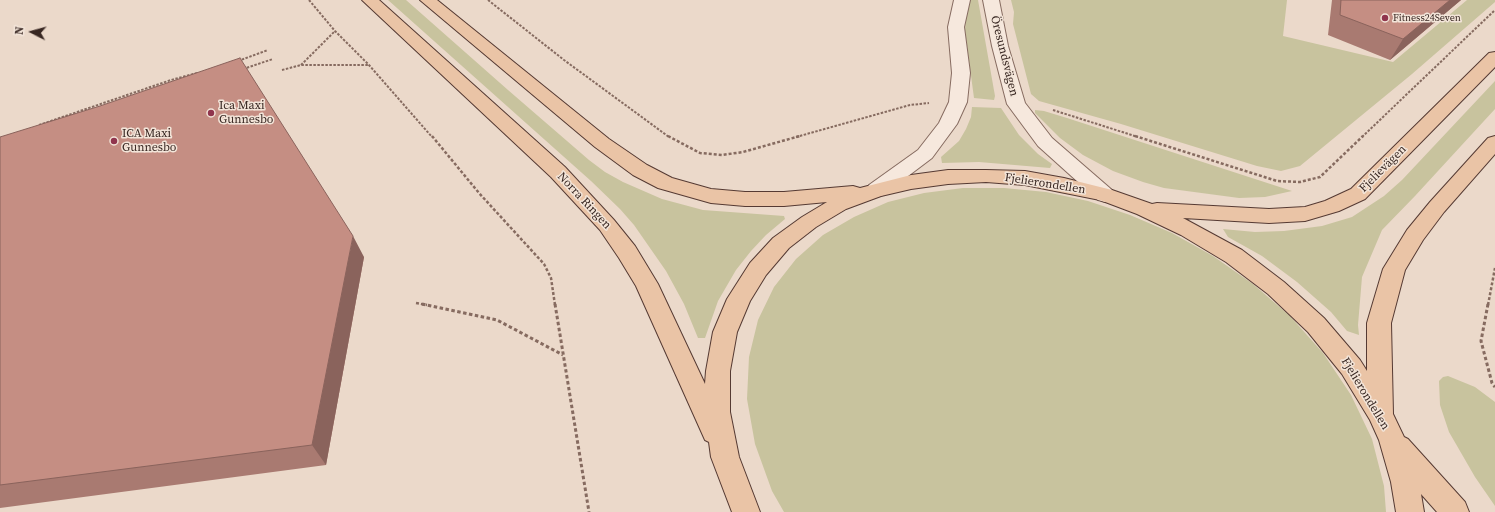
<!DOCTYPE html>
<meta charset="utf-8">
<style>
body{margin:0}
#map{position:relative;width:1495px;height:512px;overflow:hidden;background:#ebd9ca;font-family:"Source Serif 4",serif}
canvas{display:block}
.north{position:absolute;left:12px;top:12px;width:40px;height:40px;-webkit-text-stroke:3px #f3e5d9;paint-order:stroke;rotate:276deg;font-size:11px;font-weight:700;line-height:16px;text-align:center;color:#382722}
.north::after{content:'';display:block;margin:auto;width:14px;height:18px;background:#382722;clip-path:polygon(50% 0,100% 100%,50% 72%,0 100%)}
</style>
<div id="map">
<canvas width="1495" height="512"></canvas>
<div class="north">N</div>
</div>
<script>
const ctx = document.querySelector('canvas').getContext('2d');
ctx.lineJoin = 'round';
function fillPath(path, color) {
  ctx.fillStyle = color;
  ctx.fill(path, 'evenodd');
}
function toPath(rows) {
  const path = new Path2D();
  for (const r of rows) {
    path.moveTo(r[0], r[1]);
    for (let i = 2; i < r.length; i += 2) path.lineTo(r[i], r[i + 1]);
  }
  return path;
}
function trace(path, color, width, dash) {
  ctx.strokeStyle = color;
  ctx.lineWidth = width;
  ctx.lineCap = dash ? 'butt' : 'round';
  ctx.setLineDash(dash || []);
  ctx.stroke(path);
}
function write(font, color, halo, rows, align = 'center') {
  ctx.font = font + ' "Source Serif 4",serif';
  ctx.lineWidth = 3;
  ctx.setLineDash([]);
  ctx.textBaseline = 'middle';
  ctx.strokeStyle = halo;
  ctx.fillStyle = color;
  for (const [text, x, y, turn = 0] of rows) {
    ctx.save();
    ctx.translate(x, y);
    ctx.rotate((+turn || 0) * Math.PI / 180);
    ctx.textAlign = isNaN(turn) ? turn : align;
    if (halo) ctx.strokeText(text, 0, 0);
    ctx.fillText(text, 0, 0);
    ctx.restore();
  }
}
fillPath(toPath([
 [388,0,406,0,508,90,589,160,605,172,623,182,662,199,703,210,784,216,785,219,766,235,751,251,736,270,718,301,705,338,698,338,684,304,666,271,634,225,620,209,591,181],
 [966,0,978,0,995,96,994,100,974,98,965,31],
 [1011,0,1287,0,1283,36,1393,62,1467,0,1495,0,1495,2,1412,74,1300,166,1281,171,1257,166,1121,124,1039,101,1031,94,1013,24,1014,12],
 [1495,81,1495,109,1415,196,1382,230,1362,277,1358,325,1359,335,1347,331,1331,312,1297,282,1262,256,1228,237,1223,229,1255,232,1284,231,1322,226,1352,217,1384,196,1402,180],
 [972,107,1001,108,1019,135,1038,154,1052,164,1050,168,979,162,942,163,941,157,959,141,966,129,971,117],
 [1035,110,1044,111,1067,118,1292,191,1265,197,1239,198,1164,188,1143,182,1113,171,1083,155,1060,138,1035,113],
 [963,188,1004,188,1046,192,1088,201,1130,215,1172,233,1213,256,1253,284,1290,316,1323,353,1351,395,1372,439,1384,486,1386,512,784,512,772,491,755,444,747,399,749,357,758,320,774,287,796,259,823,235,854,217,888,202,924,193],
 [1448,376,1475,387,1495,402,1495,506,1475,477,1449,432,1440,405,1439,381,1443,377]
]), '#c8c39e');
const minor = toPath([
 [954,0,970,0,964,27,970,73,967,102,957,124,932,158,883,195,876,197,869,195,866,190,869,185,918,150,939,123,949,102,952,73,948,27,954,0],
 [983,0,999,0,1008,46,1025,103,1052,138,1112,190,1115,195,1112,200,1105,202,1098,200,1038,146,1007,104,992,46,983,0]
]);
const major = toPath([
 [362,0,379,0,565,167,614,220,635,246,658,284,705,384,706,371,713,332,727,299,750,263,773,238,802,217,827,202,784,206,745,206,711,203,658,188,633,175,595,147,420,0,437,0,609,139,647,165,672,178,711,189,745,192,784,192,853,186,860,188,911,175,948,170,986,170,1025,171,1064,178,1112,190,1152,204,1157,203,1269,209,1305,207,1325,201,1351,189,1489,53,1495,52,1495,67,1365,199,1339,211,1305,221,1269,223,1183,218,1242,250,1284,282,1324,318,1360,360,1367,371,1367,323,1383,269,1407,230,1430,202,1488,138,1495,136,1495,154,1444,212,1423,240,1405,270,1391,323,1393,414,1404,437,1408,439,1465,502,1469,512,1437,512,1421,494,1424,512,1396,512,1391,482,1379,440,1370,420,1342,374,1308,332,1268,294,1226,262,1181,235,1137,214,1100,200,1025,185,986,182,948,184,911,189,881,196,846,209,816,227,789,248,766,275,750,301,737,332,730,371,730,412,739,457,760,512,732,512,711,457,709,442,705,440,636,286,619,258,600,230,551,177,362,0]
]);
trace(minor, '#866b60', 2);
trace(major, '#553a33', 2);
trace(toPath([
 [309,0,335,31,369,65,432,137],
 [488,0,564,60,669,137],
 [238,61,268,50],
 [301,65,335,31],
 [243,69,273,59],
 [282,70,301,65,368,65],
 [1053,110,1138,137],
 [39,125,171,80,197,73],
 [796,137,910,105,929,103],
 [1362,137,1495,10]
]), '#866b60', 2, [2.5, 1.5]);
trace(toPath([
 [432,136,479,193,544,264,551,278,555,305],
 [668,136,700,153,722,155,743,152,800,136],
 [1135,136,1277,181,1300,182,1320,177,1363,136],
 [416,303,427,305],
 [1488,305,1495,268]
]), '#866b60', 2.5, [3, 2]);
trace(toPath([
 [422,304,497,320,563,355],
 [555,304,589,512],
 [1488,304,1481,341,1492,383,1495,387]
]), '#866b60', 3, [3.5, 2.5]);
fillPath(minor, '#f6e8dd');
fillPath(major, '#eac4a6');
fillPath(toPath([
 [1332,0,1461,0,1390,60,1328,35],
 [0,137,364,257,326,465,0,508]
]), '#a97a71');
fillPath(toPath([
 [1450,0,1461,0,1390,60,1403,39],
 [353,236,364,257,326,465,312,445]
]), '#8a635c');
const building = toPath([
 [1341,0,1450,0,1403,39,1340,15,1341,0],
 [240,58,353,236,312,445,0,485,0,137,100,106,240,58]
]);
fillPath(building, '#c58e83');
trace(building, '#8a635c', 1);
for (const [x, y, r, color] of [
 [1385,18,4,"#90354d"],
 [211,113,4,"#90354d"],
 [114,141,4,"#90354d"]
]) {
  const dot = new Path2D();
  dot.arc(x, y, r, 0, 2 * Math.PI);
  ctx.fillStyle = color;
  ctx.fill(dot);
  trace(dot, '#f3e5d9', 1.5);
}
write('10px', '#382722', '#f3e5d9', [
 ["Fitness24Seven",1393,18]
], 'left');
write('12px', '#382722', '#f3e5d9', [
 ["Öresundsvägen",1004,56,76],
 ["Fjelievägen",1383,169,-45],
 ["Fjelierondellen",1045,184,9],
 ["Norra Ringen",584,201,47],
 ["Fjelierondellen",1365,394,59]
]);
write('12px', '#382722', '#f3e5d9', [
 ["Ica Maxi",219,106],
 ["Gunnesbo",219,120],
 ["ICA Maxi",122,134],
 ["Gunnesbo",122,148]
], 'left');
</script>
